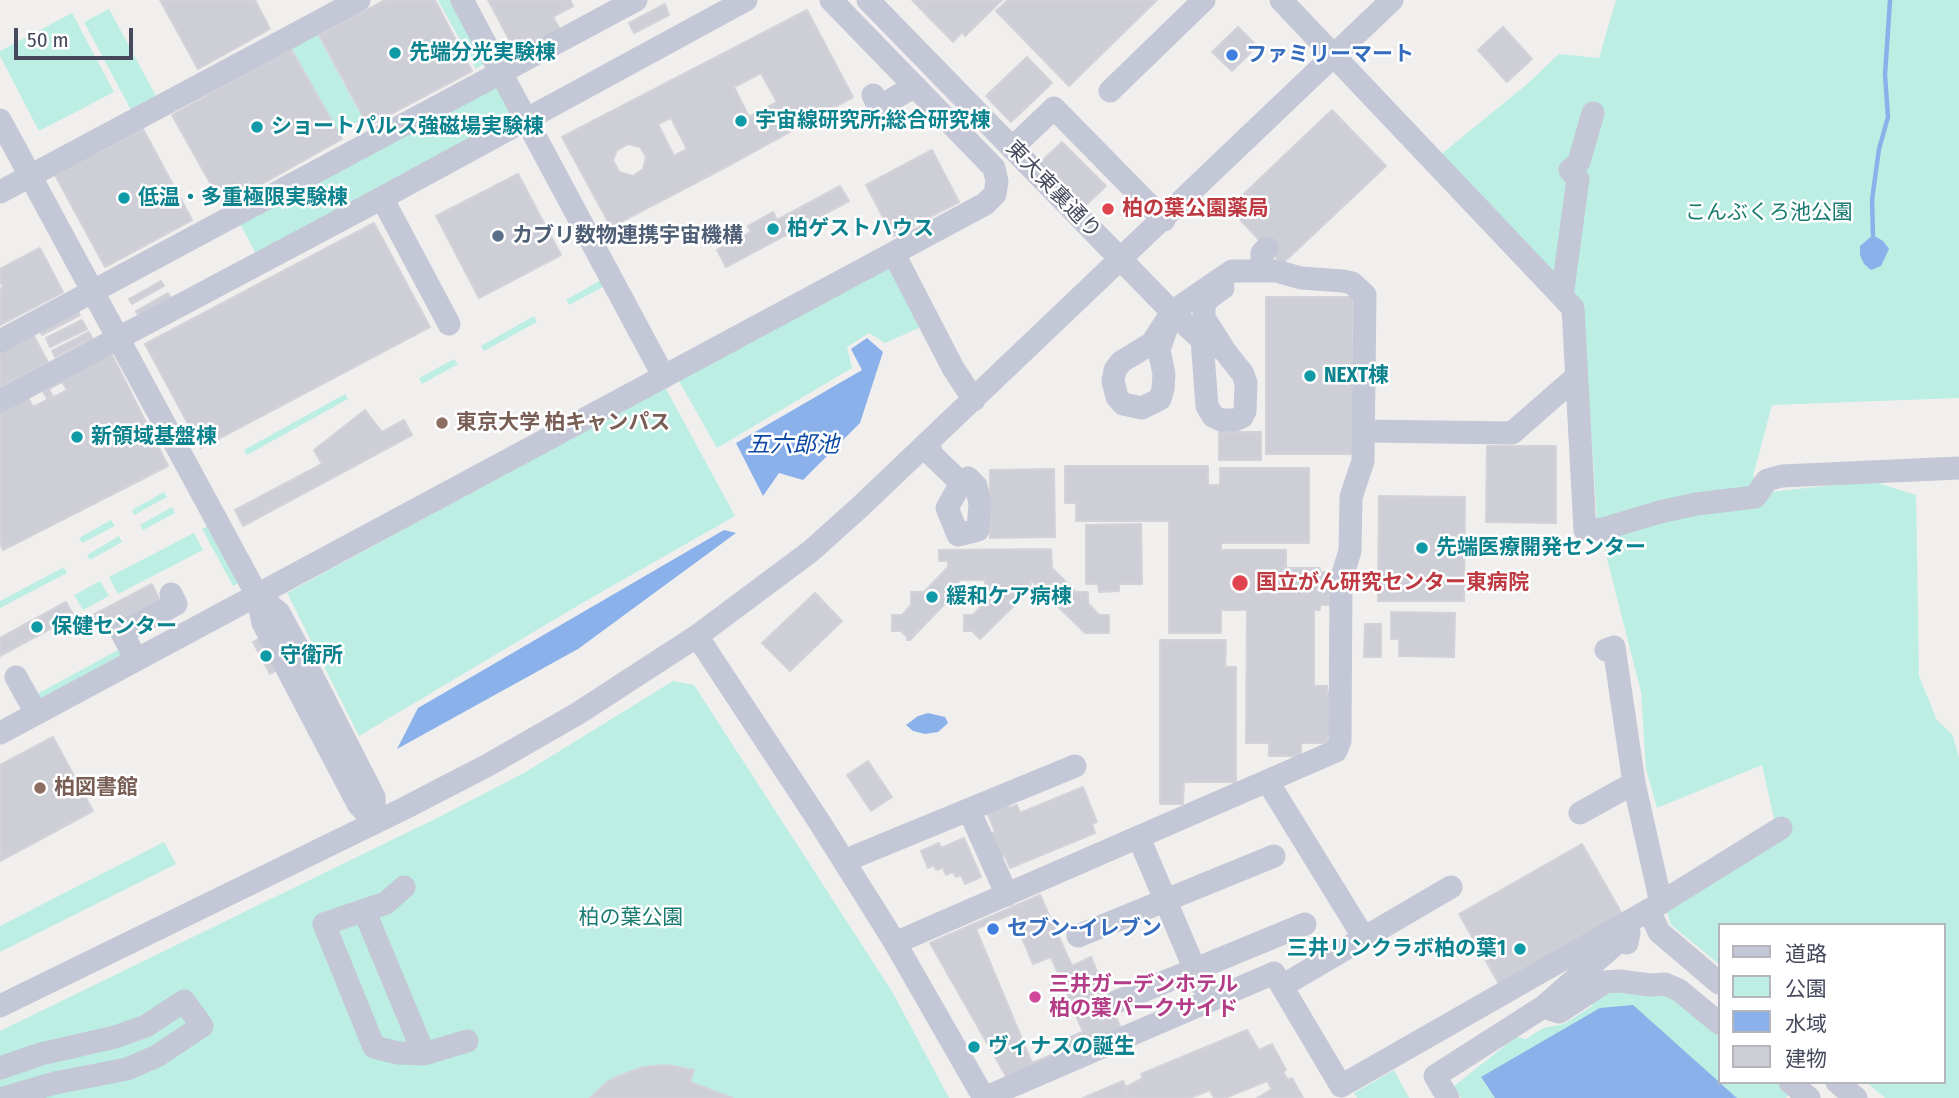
<!DOCTYPE html>
<meta charset="utf-8">
<style>
body{margin:0}
#map{position:relative;width:1959px;height:1098px;overflow:hidden;background:#f1efee;font-family:"Fira Sans Condensed","Noto Sans JP",sans-serif}
canvas{display:block}
.legend{position:absolute;left:1718px;top:923px;width:228px;height:161px;box-sizing:border-box;background:#fff;border:2px solid #b5b6bd;margin:0;padding:9px 12px;list-style:none;font-size:21px;color:#46495b}
.legend li{display:flex;align-items:center;gap:14px;height:35px}
.legend b{width:35px;border:2px solid #b5b6bd}
.scale{position:absolute;left:14px;top:28px;width:119px;height:32px;box-sizing:border-box;border:4px solid #46495b;border-top:0;padding-left:9px;font-size:21px;line-height:24px;white-space:nowrap;color:#46495b;-webkit-text-stroke:5px #fff;paint-order:stroke}
</style>
<div id="map">
<canvas width="1959" height="1098"></canvas>
<ul class="legend">
<li><b style="height:9px;background:#c4c7d5"></b>道路</li>
<li><b style="height:19px;background:#bceee3"></b>公園</li>
<li><b style="height:19px;background:#8ab1ea"></b>水域</li>
<li><b style="height:19px;background:#ceced6"></b>建物</li>
</ul>
<div class="scale">50 m</div>
</div>
<script>
const ctx = document.querySelector('canvas').getContext('2d');
ctx.lineJoin = 'round';
function fillPath(path, color) {
  ctx.fillStyle = color;
  ctx.fill(path, 'evenodd');
}
function toPath(rows) {
  const path = new Path2D();
  for (const r of rows) {
    path.moveTo(r[0], r[1]);
    for (let i = 2; i < r.length; i += 2) path.lineTo(r[i], r[i + 1]);
  }
  return path;
}
function trace(path, color, width, dash) {
  ctx.strokeStyle = color;
  ctx.lineWidth = width;
  ctx.lineCap = dash ? 'butt' : 'round';
  ctx.setLineDash(dash || []);
  ctx.stroke(path);
}
function write(font, color, halo, rows, align = 'center') {
  ctx.font = font + ' "Fira Sans Condensed","Noto Sans JP",sans-serif';
  ctx.lineWidth = 5;
  ctx.setLineDash([]);
  ctx.textBaseline = 'middle';
  ctx.strokeStyle = halo;
  ctx.fillStyle = color;
  for (const [text, x, y, turn = 0] of rows) {
    ctx.save();
    ctx.translate(x, y);
    ctx.rotate((+turn || 0) * Math.PI / 180);
    ctx.textAlign = isNaN(turn) ? turn : align;
    if (halo) ctx.strokeText(text, 0, 0);
    ctx.fillText(text, 0, 0);
    ctx.restore();
  }
}
fillPath(toPath([
 [438,0,457,0,489,61,476,69],
 [1616,0,1959,0,1959,398,1772,405,1753,476,1769,492,1872,481,1916,495,1919,676,1937,720,1952,734,1959,757,1959,1098,1885,1098,1866,1082,1943,1082,1943,925,1719,925,1719,964,1671,925,1666,909,1775,823,1762,765,1657,808,1646,769,1641,692,1597,519,1583,309,1439,156,1526,85,1559,54,1599,58],
 [109,9,156,96,131,110,84,22],
 [72,13,114,92,39,131,0,56,0,51],
 [316,32,363,119,338,132,290,45],
 [499,79,520,117,258,258,238,220],
 [888,267,921,327,885,343,869,333,847,347,852,368,717,448,676,376],
 [601,280,605,286,569,305,566,300],
 [534,316,537,322,484,351,481,346],
 [454,359,458,364,422,384,419,378],
 [665,387,735,516,584,602,359,736,287,593],
 [345,394,348,399,247,455,244,450],
 [164,492,167,497,134,515,132,510],
 [172,507,175,513,143,530,140,525],
 [111,520,115,526,82,543,79,538],
 [208,526,239,583,233,586,202,529],
 [194,533,203,550,118,594,109,577],
 [119,536,122,542,90,560,87,555],
 [64,567,67,573,0,608,0,601],
 [100,581,109,596,83,610,74,595],
 [118,650,121,655,40,700,37,694],
 [673,681,694,685,893,993,949,1098,0,1098,0,1031,437,818,524,773],
 [164,842,176,864,0,952,0,926],
 [1617,990,1668,993,1719,1034,1719,1082,1481,1078,1495,1098,1461,1098,1454,1086,1516,1037,1526,1039,1543,1028,1564,1024,1592,1006,1590,1002],
 [1394,1070,1409,1098,1357,1098,1354,1093],
 [1719,1082,1781,1082,1791,1090,1786,1098,1737,1098]
]), '#bceee3');
fillPath(toPath([
 [1873,235,1883,241,1889,249,1881,266,1871,270,1864,264,1860,255,1860,246],
 [867,338,883,352,860,423,803,480,779,473,763,496,736,443,862,370,851,349],
 [724,530,736,533,578,649,397,749,418,708],
 [928,713,945,717,948,723,938,732,925,734,913,731,906,725,918,716],
 [1633,1005,1737,1098,1495,1098,1481,1077,1600,1008]
]), '#8ab1ea');
trace(toPath([
 [1873,235,1872,200,1879,149,1888,117,1885,75,1890,0]
]), '#8ab1ea', 4.5);
const building = toPath([
 [160,0,255,0,270,29,198,69,160,0],
 [385,0,435,0,472,71,368,126,319,35,385,0],
 [488,0,570,0,573,6,553,17,561,31,517,54,488,0],
 [912,0,1002,0,965,36,962,32,953,42,912,0],
 [1008,0,1157,0,1069,86,996,11,1008,0],
 [665,4,669,15,634,33,629,23,665,4],
 [807,10,853,97,726,167,611,227,562,137,807,10],
 [761,73,777,102,749,117,734,87,761,73],
 [671,118,687,149,674,156,658,124,671,118],
 [628,144,640,147,646,157,643,169,633,176,619,172,613,160,617,150,628,144],
 [1238,27,1257,46,1232,71,1212,52,1238,27],
 [1503,27,1532,59,1507,82,1478,50,1503,27],
 [291,49,342,139,223,206,172,115,291,49],
 [1027,57,1052,83,1011,122,986,96,1027,57],
 [1332,110,1386,166,1282,264,1229,208,1332,110],
 [143,129,192,220,105,267,55,175,143,129],
 [1062,142,1106,186,1085,206,1042,161,1062,142],
 [932,150,959,202,893,236,866,185,932,150],
 [518,174,561,255,479,298,436,216,518,174],
 [840,186,849,201,726,267,717,250,751,232,748,226,773,212,777,220,840,186],
 [374,223,430,327,201,448,145,344,374,223],
 [40,248,63,292,0,325,0,289,3,287,0,281,0,269,40,248],
 [161,281,164,286,132,304,129,299,161,281],
 [168,293,171,299,139,317,136,311,168,293],
 [1266,297,1353,297,1353,454,1266,454,1266,297],
 [77,310,80,315,42,335,39,329,77,310],
 [82,320,87,329,50,347,46,338,82,320],
 [89,332,92,338,55,357,52,351,89,332],
 [33,334,48,362,0,387,0,351,33,334],
 [110,351,168,466,3,550,0,543,0,408,110,351],
 [62,382,67,390,48,400,43,392,62,382],
 [46,384,53,397,33,407,26,394,46,384],
 [365,410,382,432,404,420,412,435,243,526,235,510,322,464,314,450,365,410],
 [1219,432,1261,432,1261,460,1219,460,1219,432],
 [1487,446,1556,446,1556,523,1486,522,1487,446],
 [1065,466,1208,466,1208,485,1220,485,1220,468,1309,468,1309,543,1221,543,1221,550,1286,550,1286,568,1320,568,1320,572,1329,572,1329,605,1320,605,1320,610,1314,610,1314,686,1327,686,1327,692,1332,693,1332,736,1327,736,1327,743,1301,743,1301,756,1269,756,1269,743,1246,743,1247,610,1221,610,1221,633,1169,633,1169,521,1076,521,1076,503,1065,503,1065,466],
 [1054,469,1055,537,990,538,990,470,1054,469],
 [1379,496,1465,497,1464,601,1378,601,1379,496],
 [1141,524,1142,584,1119,584,1119,591,1099,592,1098,584,1086,584,1086,525,1141,524],
 [1051,549,1052,568,1076,592,1088,592,1088,603,1099,615,1109,615,1109,633,1085,633,1031,580,1030,590,980,639,972,631,964,631,964,615,973,615,985,602,985,580,959,580,959,589,910,640,907,640,907,637,901,631,892,631,892,615,902,615,911,605,911,592,924,592,948,567,948,561,939,561,939,550,1051,549],
 [152,584,161,603,101,635,91,616,152,584],
 [815,593,842,621,790,671,762,643,815,593],
 [66,602,74,616,0,656,0,638,66,602],
 [1391,612,1455,613,1454,657,1399,656,1399,639,1391,639,1391,612],
 [1365,624,1381,624,1381,657,1364,657,1365,624],
 [262,637,279,669,270,674,253,642,262,637],
 [1160,640,1226,640,1225,667,1236,667,1236,782,1184,782,1183,804,1160,804,1160,640],
 [53,737,93,811,0,861,0,765,53,737],
 [868,761,892,797,871,811,847,775,868,761],
 [1083,787,1097,822,1092,824,1095,833,1010,868,1005,856,1001,858,991,834,995,832,987,812,1007,804,1009,808,1017,805,1020,813,1083,787],
 [964,838,981,877,965,884,961,875,956,877,953,872,946,875,943,868,936,870,934,865,928,868,921,851,939,843,941,848,964,838],
 [1582,844,1622,914,1499,984,1459,914,1582,844],
 [1040,895,1072,966,1091,957,1121,1029,1007,1078,930,943,1040,895],
 [1012,914,1033,964,1051,957,1083,1032,1065,1039,1068,1048,1032,1063,976,929,1012,914],
 [1247,1030,1259,1050,1272,1044,1286,1070,1283,1072,1288,1080,1292,1078,1303,1098,1257,1098,1272,1089,1267,1081,1225,1098,1214,1098,1210,1090,1190,1098,1130,1098,1126,1087,1143,1078,1141,1074,1247,1030],
 [666,1065,694,1070,690,1082,732,1098,590,1098,607,1082,619,1076,643,1067,666,1065],
 [1123,1081,1130,1098,1083,1098,1123,1081]
]);
fillPath(building, '#ceced6');
trace(building, '#d3d2d9', 2);
trace(toPath([
 [462,0,664,377],
 [868,0,1172,312,1202,340,1224,350,1243,374,1246,383,1245,411,1242,417,1235,420,1221,420,1213,416,1207,406,1202,340],
 [1281,0,1573,308,1585,530,1603,529,1660,512,1696,504,1755,497,1767,480,1782,476,1959,468],
 [1110,91,1204,0],
 [873,95,879,107,915,86],
 [0,120,257,595,263,623,358,804,375,822],
 [1012,148,1054,108,1164,220],
 [0,192,359,0],
 [382,198,449,324],
 [894,254,953,368,974,400],
 [1262,271,1262,253,1267,248],
 [1562,296,1578,179,1570,170,1579,162,1593,113],
 [0,341,636,0],
 [1223,348,1204,318,1204,305,1209,298,1223,288],
 [0,401,382,198,746,0],
 [1363,431,1512,433,1575,378],
 [928,444,933,456,961,483],
 [968,478,976,486,980,503,978,530,958,535,947,508,961,483,968,478],
 [257,595,279,613,299,650,374,797,375,822],
 [697,636,820,823,894,941,984,1098],
 [1606,650,1614,647,1634,783,1661,903],
 [136,659,122,633,176,604,171,594],
 [16,677,36,713],
 [0,733,985,204,995,194,997,181,994,168,831,0],
 [1268,782,1364,938],
 [969,810,1007,895],
 [1580,813,1634,783],
 [1139,838,1201,984],
 [844,861,1075,766],
 [404,887,386,903,324,924,374,1047,398,1053,424,1054,467,1041],
 [364,910,424,1054],
 [1649,910,1659,932,1719,983],
 [1625,924,1629,933,1627,943,1619,941,1543,1007,1559,1012,1605,982,1620,981,1650,985,1665,984,1679,990,1719,1023],
 [1078,936,1274,856],
 [895,943,1336,751,1340,741,1341,580,1350,551,1351,497,1363,461,1365,295,1352,283,1343,281,1301,278,1276,271,1232,271,1172,312,1152,343,1121,362,1115,370,1113,381,1117,397,1123,404,1142,408,1160,399,1163,389,1164,374,1159,350,1172,312],
 [1282,986,1451,887],
 [1116,1002,1305,924],
 [0,1006,403,809,488,765,577,714,697,636,811,551,861,506,1392,0],
 [0,1068,41,1054,115,1037,146,1026,184,1001,202,1026,157,1056,127,1069,55,1083,3,1098],
 [1790,1082,1809,1098],
 [1837,1082,1856,1098],
 [984,1098,1274,973,1341,1086,1649,910,1781,828],
 [1448,1098,1435,1076,1543,1007]
]), '#c4c7d5', 23);
for (const [x, y, r, color] of [
 [395,53,7,"#0f9aa8"],
 [1232,55,7,"#3f7fe0"],
 [741,121,7,"#0f9aa8"],
 [257,127,7,"#0f9aa8"],
 [124,198,7,"#0f9aa8"],
 [1108,209,7,"#e0444e"],
 [773,229,7,"#0f9aa8"],
 [498,236,7,"#5c6f8a"],
 [1310,376,7,"#0f9aa8"],
 [442,423,7,"#8d6e63"],
 [77,437,7,"#0f9aa8"],
 [1422,548,7,"#0f9aa8"],
 [1240,583,9,"#e0444e"],
 [932,597,7,"#0f9aa8"],
 [37,627,7,"#0f9aa8"],
 [266,656,7,"#0f9aa8"],
 [40,788,7,"#8d6e63"],
 [993,929,7,"#3f7fe0"],
 [1520,949,7,"#0f9aa8"],
 [1035,997,7,"#d1479c"],
 [974,1047,7,"#0f9aa8"]
]) {
  const dot = new Path2D();
  dot.arc(x, y, r, 0, 2 * Math.PI);
  ctx.fillStyle = color;
  ctx.fill(dot);
  trace(dot, '#fff', 2.5);
}
write('bold 21px', '#0d838f', '#fff', [
 ["先端分光実験棟",409,53],
 ["宇宙線研究所;総合研究棟",755,121],
 ["ショートパルス強磁場実験棟",271,127],
 ["低温・多重極限実験棟",138,198],
 ["柏ゲストハウス",787,229],
 ["NEXT棟",1324,376],
 ["新領域基盤棟",91,437],
 ["先端医療開発センター",1436,548],
 ["緩和ケア病棟",946,597],
 ["保健センター",51,627],
 ["守衛所",280,656],
 ["三井リンクラボ柏の葉1",1506,949,"right"],
 ["ヴィナスの誕生",988,1047]
], 'left');
write('bold 21px', '#366cbe', '#fff', [
 ["ファミリーマート",1246,55],
 ["セブン-イレブン",1007,929]
], 'left');
write('21px', '#46495b', '#fff', [
 ["東大東裏通り",1053,190,46]
]);
write('bold 21px', '#be3a42', '#fff', [
 ["柏の葉公園薬局",1122,209],
 ["国立がん研究センター東病院",1256,583]
], 'left');
write('21px', '#187b70', '#fff', [
 ["こんぶくろ池公園",1769,213],
 ["柏の葉公園",631,918]
]);
write('bold 21px', '#4e5e75', '#fff', [
 ["カブリ数物連携宇宙機構",512,236]
], 'left');
write('bold 21px', '#785e54', '#fff', [
 ["東京大学 柏キャンパス",456,423],
 ["柏図書館",54,788]
], 'left');
write('bold 21px', '#b23c85', '#fff', [
 ["三井ガーデンホテル",1049,985],
 ["柏の葉パークサイド",1049,1009]
], 'left');
write('italic 23px', '#0f4ba6', '#fff', [
 ["五六郎池",793,446]
]);
</script>
